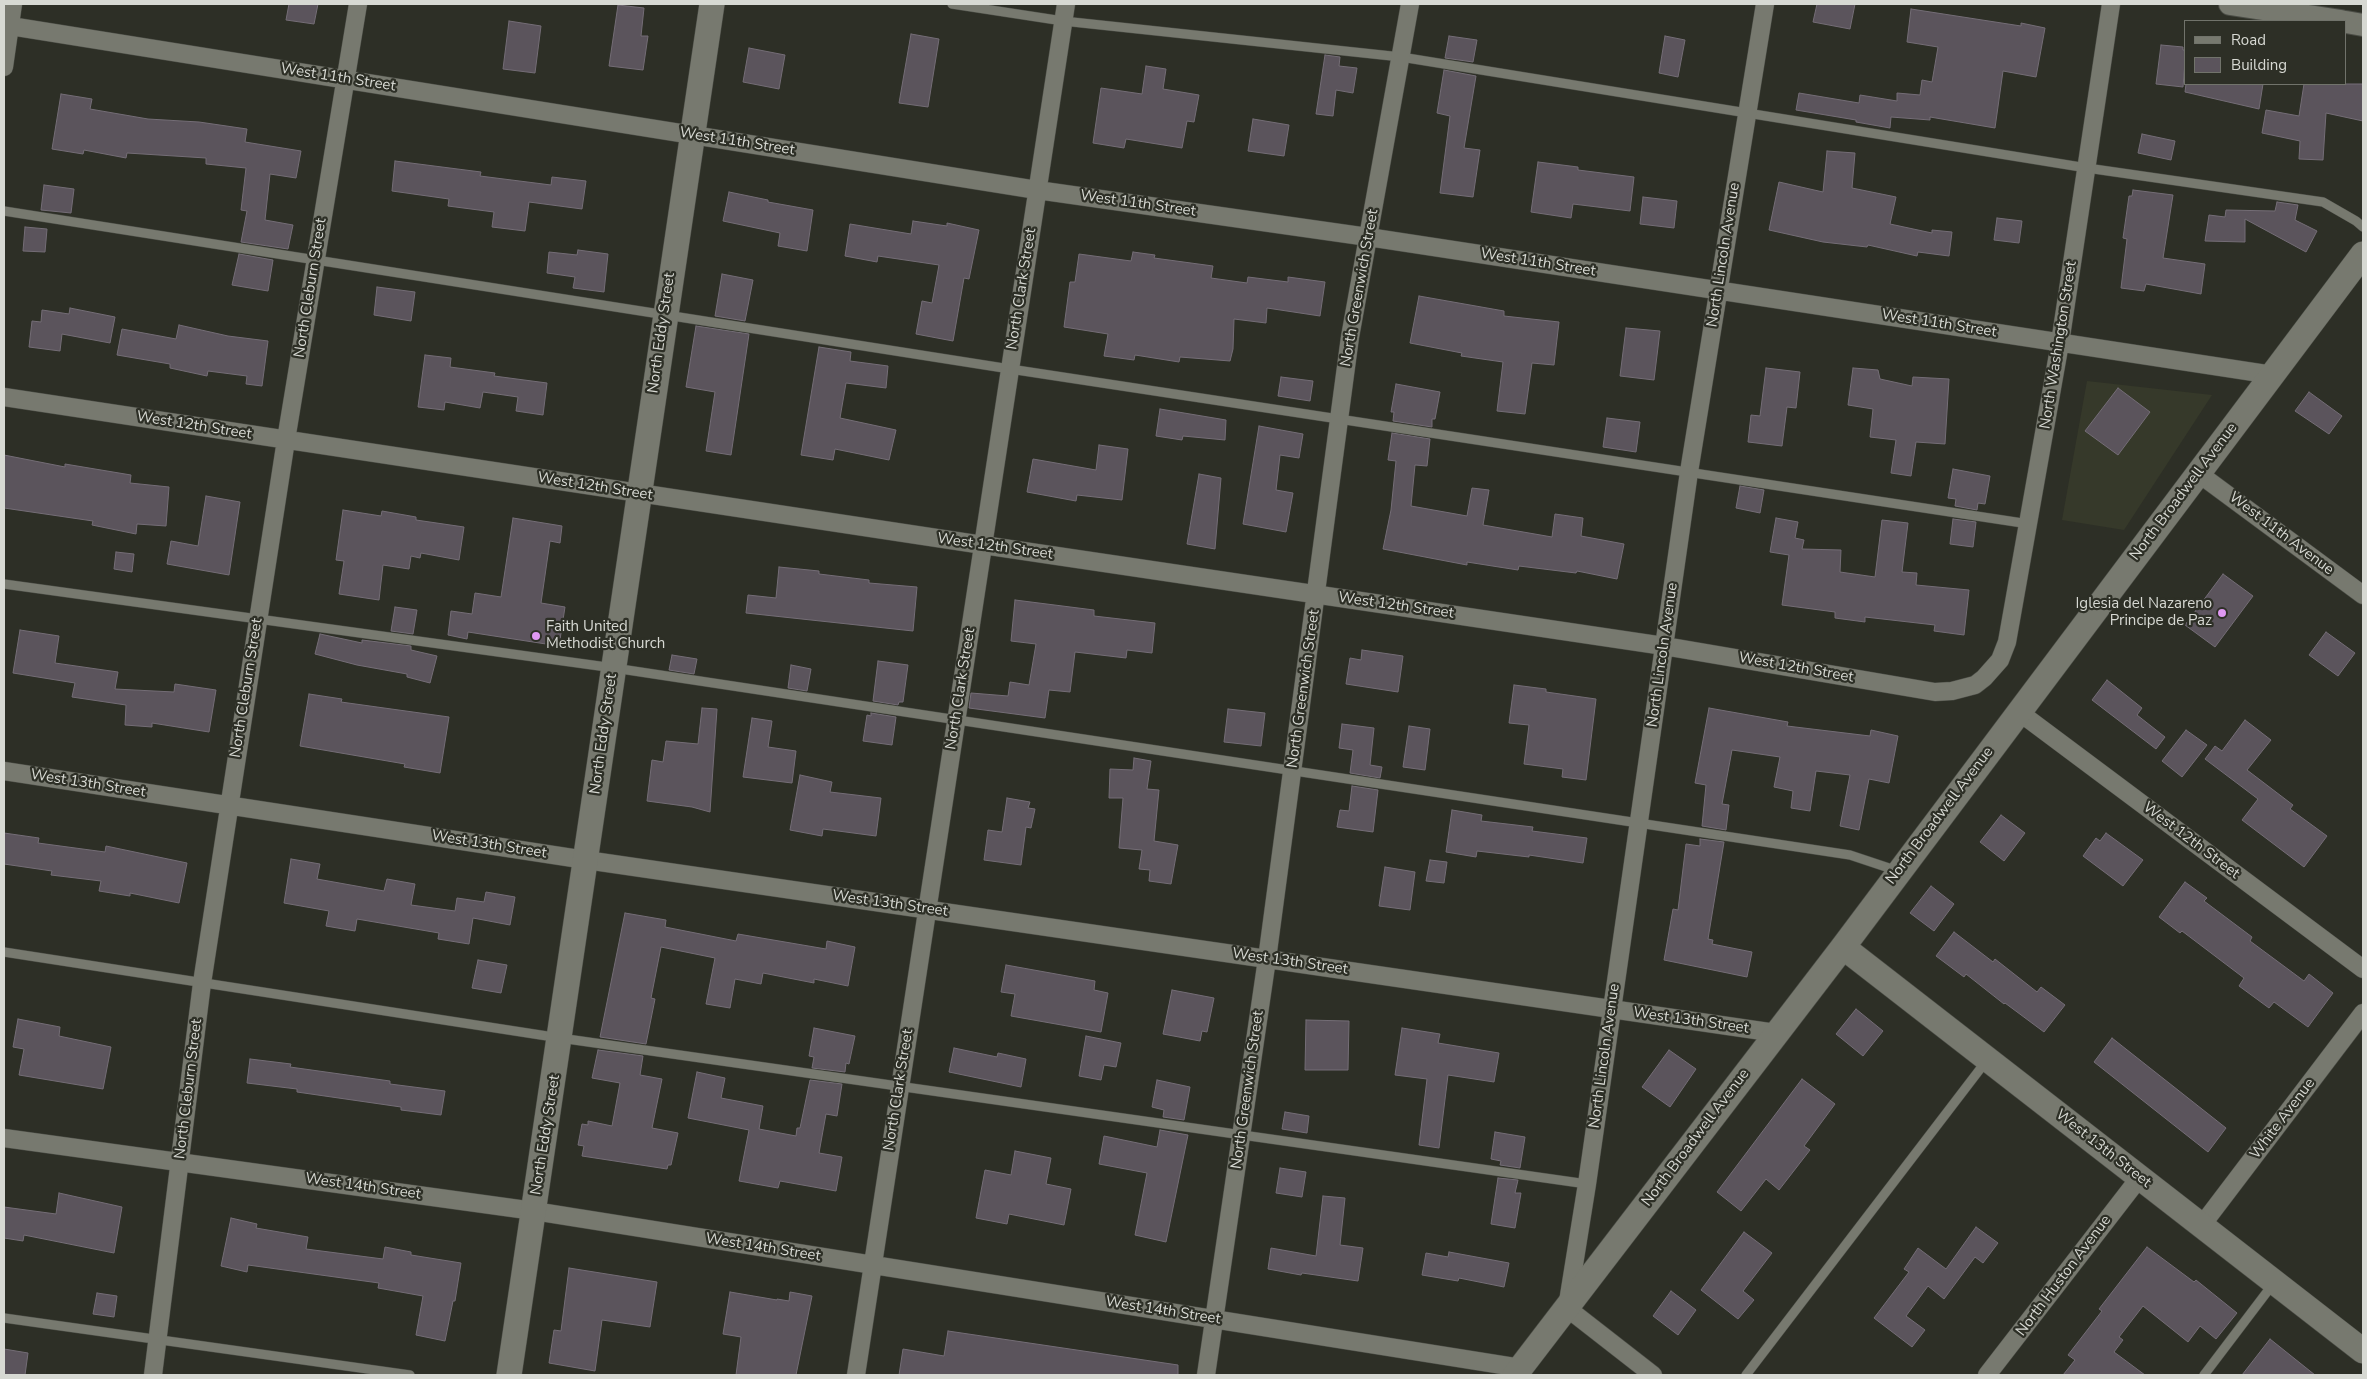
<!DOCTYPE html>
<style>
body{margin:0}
#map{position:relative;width:2367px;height:1379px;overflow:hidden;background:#2d2f26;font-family:"Nunito Sans",sans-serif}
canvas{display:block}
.frame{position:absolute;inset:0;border:5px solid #d7d9d3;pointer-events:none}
.legend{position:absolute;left:2184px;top:20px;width:162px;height:65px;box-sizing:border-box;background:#2d2f26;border:1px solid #71736b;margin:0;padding:6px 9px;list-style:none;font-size:15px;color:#d7d9d3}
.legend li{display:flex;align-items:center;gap:10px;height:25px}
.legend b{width:25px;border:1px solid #71736b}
</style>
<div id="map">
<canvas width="2367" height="1379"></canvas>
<div class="frame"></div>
<ul class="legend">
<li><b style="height:6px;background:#77796f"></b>Road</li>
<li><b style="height:14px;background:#5b545c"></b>Building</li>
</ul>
</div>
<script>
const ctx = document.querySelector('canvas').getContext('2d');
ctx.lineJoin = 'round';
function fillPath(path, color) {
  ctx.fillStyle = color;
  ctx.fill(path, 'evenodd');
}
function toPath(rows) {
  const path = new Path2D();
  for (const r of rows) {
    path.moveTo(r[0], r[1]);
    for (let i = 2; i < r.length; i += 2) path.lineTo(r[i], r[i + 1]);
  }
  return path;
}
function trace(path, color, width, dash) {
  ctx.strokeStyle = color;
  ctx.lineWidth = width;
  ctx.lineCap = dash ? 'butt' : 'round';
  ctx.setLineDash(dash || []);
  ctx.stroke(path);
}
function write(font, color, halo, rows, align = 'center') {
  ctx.font = font + ' "Nunito Sans",sans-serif';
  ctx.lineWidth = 4.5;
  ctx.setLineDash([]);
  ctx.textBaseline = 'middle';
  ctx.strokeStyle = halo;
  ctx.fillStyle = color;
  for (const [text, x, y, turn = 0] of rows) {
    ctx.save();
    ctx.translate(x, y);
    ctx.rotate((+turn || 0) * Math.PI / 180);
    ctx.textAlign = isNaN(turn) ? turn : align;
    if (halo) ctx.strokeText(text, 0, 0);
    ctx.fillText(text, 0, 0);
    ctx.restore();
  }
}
fillPath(toPath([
 [2087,381,2212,395,2124,530,2062,520]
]), '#36392a');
const building = toPath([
 [289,4,318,4,314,24,286,20,289,4],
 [1817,4,1855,4,1850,29,1813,22,1817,4],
 [618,5,644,8,641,36,648,36,643,70,609,66,618,5],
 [1911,9,2021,26,2021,23,2045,28,2036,77,2003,71,1995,128,1930,117,1930,120,1891,117,1890,128,1856,122,1856,120,1796,110,1799,93,1859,103,1860,95,1897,101,1897,93,1920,95,1922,80,1932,82,1938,47,1907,42,1911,9],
 [509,21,541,26,535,73,503,69,509,21],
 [911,34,939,39,928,107,899,103,911,34],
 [1449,36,1477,40,1473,62,1445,58,1449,36],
 [1665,36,1685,40,1678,77,1659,73,1665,36],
 [2161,45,2183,47,2183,50,2186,50,2183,87,2156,84,2161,45],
 [749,48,785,55,779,89,743,82,749,48],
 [1325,55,1340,57,1339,66,1357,68,1353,93,1336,90,1333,116,1316,114,1325,55],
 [1146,66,1166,69,1163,89,1199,95,1194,122,1187,121,1182,148,1126,139,1124,148,1093,143,1101,88,1142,94,1146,66],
 [1444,70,1476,76,1464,148,1480,150,1473,197,1440,193,1450,116,1437,113,1444,70],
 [2186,84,2263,84,2259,109,2185,92,2186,84],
 [2304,84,2363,84,2363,121,2326,113,2323,160,2299,159,2300,141,2262,133,2266,110,2299,116,2304,84],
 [61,94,92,99,90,109,148,119,199,122,247,129,245,142,301,151,296,178,270,174,265,220,293,225,288,249,241,242,247,211,241,210,246,168,206,164,206,158,127,153,126,158,84,150,83,154,52,149,61,94],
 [1253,119,1289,125,1284,156,1248,151,1253,119],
 [2142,134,2175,141,2171,160,2138,153,2142,134],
 [1827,151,1855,153,1852,188,1896,197,1890,224,1932,233,1932,230,1952,232,1949,256,1918,252,1917,256,1868,245,1867,247,1823,242,1769,230,1779,182,1823,192,1827,151],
 [395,161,481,172,480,176,551,185,552,177,586,181,582,209,529,202,525,231,492,227,494,212,448,206,449,199,392,191,395,161],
 [1538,162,1578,167,1578,170,1634,177,1630,211,1573,204,1571,218,1531,212,1538,162],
 [44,185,74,189,71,213,41,210,44,185],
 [2133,190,2173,195,2163,258,2205,264,2201,294,2146,284,2144,291,2121,288,2127,239,2123,238,2129,196,2132,196,2133,190],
 [729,192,768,200,768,202,813,210,807,251,778,246,780,233,723,221,729,192],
 [1643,197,1677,201,1674,228,1640,224,1643,197],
 [2277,202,2298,205,2295,220,2317,231,2306,252,2245,219,2245,242,2205,241,2209,215,2225,217,2226,210,2275,211,2277,202],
 [1997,218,2022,221,2019,243,1994,240,1997,218],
 [913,221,947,226,947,223,979,230,969,279,964,278,953,341,916,334,922,301,932,303,939,265,878,256,877,262,845,256,850,224,911,234,913,221],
 [25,227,47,229,45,252,23,251,25,227],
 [578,250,608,254,604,292,573,288,575,277,547,273,549,252,577,255,578,250],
 [1133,252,1155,255,1154,258,1213,266,1211,278,1247,283,1248,277,1288,282,1288,277,1325,282,1320,316,1267,308,1266,323,1234,319,1233,349,1230,361,1180,357,1179,362,1135,355,1134,360,1104,356,1108,334,1064,327,1070,282,1075,282,1079,254,1131,261,1133,252],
 [239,254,273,260,268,291,232,285,239,254],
 [722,274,753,280,745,321,715,316,722,274],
 [377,287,415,292,411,321,374,315,377,287],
 [1419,296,1504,311,1504,316,1559,322,1554,365,1532,363,1525,414,1497,411,1503,362,1461,356,1462,353,1410,343,1419,296],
 [70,308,115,317,110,343,62,334,60,351,29,347,32,321,41,322,42,310,69,314,70,308],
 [179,325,228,336,268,341,262,386,246,384,247,376,208,371,207,376,170,368,170,364,117,355,122,329,176,339,179,325],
 [696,326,749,334,731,455,706,451,715,392,686,387,696,326],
 [1626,328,1660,331,1654,380,1620,376,1626,328],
 [819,347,851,352,850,361,888,366,886,388,846,383,840,418,896,430,889,460,835,449,833,460,801,455,819,347],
 [425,355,451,358,450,367,495,373,494,376,547,383,543,415,516,411,518,397,483,392,480,408,445,402,444,410,418,407,425,355],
 [1766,368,1800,372,1796,408,1787,407,1782,446,1748,442,1751,415,1760,416,1766,368],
 [1853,368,1878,370,1880,379,1912,386,1913,377,1949,379,1945,444,1916,442,1911,476,1891,473,1896,440,1870,437,1873,409,1848,405,1853,368],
 [1281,377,1313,381,1310,401,1278,396,1281,377],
 [1396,384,1440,392,1435,419,1432,419,1432,427,1393,421,1394,412,1391,412,1396,384],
 [2118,388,2150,412,2118,455,2085,431,2118,388],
 [2309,392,2342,416,2329,434,2295,411,2309,392],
 [1160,409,1226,420,1225,440,1183,436,1182,440,1156,436,1160,409],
 [1607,418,1640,422,1636,452,1603,447,1607,418],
 [1259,426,1303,434,1299,458,1280,455,1276,490,1293,493,1286,532,1243,524,1259,426],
 [1392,433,1430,439,1427,466,1415,465,1411,506,1467,516,1472,488,1489,490,1483,525,1552,537,1555,514,1583,518,1581,536,1624,544,1617,579,1577,571,1576,573,1519,566,1518,570,1467,562,1467,565,1383,549,1391,510,1396,461,1388,460,1392,433],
 [1099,445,1128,449,1122,500,1077,495,1076,501,1027,492,1033,459,1096,470,1099,445],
 [4,455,65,467,65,464,131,475,130,483,169,487,166,526,137,524,136,534,92,525,93,521,4,508,4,455],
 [1953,469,1990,476,1985,504,1978,503,1977,510,1955,506,1956,499,1948,498,1953,469],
 [1199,474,1221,478,1215,549,1187,544,1199,474],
 [1740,486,1764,490,1760,513,1736,508,1740,486],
 [206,496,240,502,229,575,167,564,171,541,198,546,206,496],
 [343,510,381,516,382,511,416,517,416,520,464,527,459,560,421,553,420,558,411,556,409,569,383,565,379,600,339,594,344,561,336,560,343,510],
 [513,518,562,526,560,543,550,541,541,603,565,607,559,646,468,632,467,639,448,635,451,611,472,614,475,593,501,597,513,518],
 [1776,518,1798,522,1795,538,1804,540,1802,549,1841,550,1840,572,1875,577,1882,520,1908,523,1902,572,1917,573,1916,585,1969,590,1964,635,1934,631,1935,625,1865,617,1865,622,1835,618,1835,612,1782,605,1789,555,1770,552,1776,518],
 [1953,519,1976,522,1973,547,1950,544,1953,519],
 [116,552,134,554,132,572,114,569,116,552],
 [779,567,819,571,819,574,869,580,869,583,917,587,913,631,746,613,748,595,776,598,779,567],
 [2223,574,2253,596,2215,647,2185,625,2223,574],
 [1015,600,1094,610,1094,616,1155,623,1152,653,1127,650,1126,658,1075,652,1070,692,1049,690,1045,718,969,708,971,693,1008,696,1010,682,1029,685,1036,644,1011,641,1015,600],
 [395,607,417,610,413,634,391,631,395,607],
 [20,630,59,636,55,663,118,672,115,689,174,692,175,684,216,690,209,732,152,723,152,727,125,725,126,705,72,697,75,683,13,673,20,630],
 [2326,632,2355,653,2338,676,2309,655,2326,632],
 [320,634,362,643,362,640,411,646,411,650,437,656,430,683,407,677,407,674,357,665,315,654,320,634],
 [1362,650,1403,656,1398,692,1346,684,1350,658,1361,660,1362,650],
 [672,655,697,659,694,674,669,670,672,655],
 [878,661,908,665,903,702,899,702,898,705,873,701,878,661],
 [791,665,811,669,807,691,788,688,791,665],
 [2107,680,2142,708,2137,715,2165,737,2156,749,2092,700,2107,680],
 [1514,685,1546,689,1546,692,1596,699,1586,780,1562,777,1563,769,1524,764,1529,725,1509,723,1514,685],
 [309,694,342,699,341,702,449,717,440,773,404,767,405,764,300,746,309,694],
 [702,708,717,709,710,812,692,807,647,801,652,760,663,762,666,741,698,744,702,708],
 [1709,708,1788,722,1787,726,1870,736,1871,730,1898,736,1889,783,1869,779,1859,830,1840,826,1850,775,1816,771,1810,811,1791,808,1793,791,1774,787,1780,757,1732,750,1722,804,1729,805,1726,830,1702,826,1706,785,1695,783,1709,708],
 [1228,709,1265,713,1261,746,1224,742,1228,709],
 [871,713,896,717,892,745,863,741,867,715,871,716,871,713],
 [752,718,772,721,768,747,796,751,792,783,743,777,752,718],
 [2245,720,2271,740,2247,770,2293,805,2290,809,2327,836,2304,867,2242,820,2258,799,2205,759,2215,746,2222,751,2245,720],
 [1342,724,1374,728,1370,765,1382,767,1380,778,1350,773,1353,750,1339,748,1342,724],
 [1409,726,1430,729,1425,770,1403,767,1409,726],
 [2186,730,2207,745,2182,777,2162,761,2186,730],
 [1134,758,1151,761,1147,789,1159,790,1154,841,1178,845,1171,884,1149,881,1150,870,1139,869,1142,850,1119,848,1123,798,1109,798,1110,769,1133,770,1134,758],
 [800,775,832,782,830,792,881,798,876,836,823,829,822,836,790,830,800,775],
 [1352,786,1378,790,1373,832,1337,827,1340,810,1349,811,1352,786],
 [1007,798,1030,802,1028,808,1035,809,1031,828,1026,827,1021,865,984,860,988,830,1002,832,1007,798],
 [1452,810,1482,815,1481,821,1533,827,1532,831,1587,838,1583,863,1529,855,1529,857,1477,851,1476,857,1446,852,1452,810],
 [2001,815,2025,833,2004,861,1980,842,2001,815],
 [4,833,39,838,38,843,105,852,106,846,187,863,179,903,130,893,130,896,99,891,101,881,51,875,52,871,4,864,4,833],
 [2106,833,2143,860,2123,886,2083,856,2096,838,2100,841,2106,833],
 [1700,839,1724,842,1708,939,1713,940,1712,944,1752,952,1747,977,1664,960,1673,909,1678,910,1686,844,1700,846,1700,839],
 [291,859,320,864,317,879,384,891,387,879,415,884,411,905,455,911,457,898,484,902,486,892,515,897,510,925,473,918,469,944,438,939,439,933,357,919,355,931,326,926,329,911,284,903,291,859],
 [1430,860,1447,862,1444,883,1426,881,1430,860],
 [1385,867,1415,872,1410,910,1379,906,1385,867],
 [2185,882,2207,898,2204,901,2252,937,2250,941,2304,981,2309,974,2333,993,2308,1027,2274,1002,2269,1008,2239,986,2244,978,2182,931,2180,933,2159,917,2185,882],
 [1931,886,1954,904,1934,931,1910,913,1931,886],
 [625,913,666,920,665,927,736,941,738,934,826,949,827,941,855,947,848,986,814,979,814,983,763,973,761,984,735,979,730,1008,706,1004,715,958,661,947,651,998,655,999,646,1044,600,1037,625,913],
 [1954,932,1993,962,1995,959,2037,992,2041,987,2065,1005,2044,1032,2005,1003,2004,1004,1966,974,1964,977,1936,956,1954,932],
 [478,960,507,965,501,993,472,988,478,960],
 [1006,965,1095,981,1094,990,1108,993,1101,1032,1011,1016,1015,994,1001,992,1006,965],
 [1172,990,1214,998,1207,1032,1202,1031,1200,1041,1163,1034,1172,990],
 [1856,1009,1883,1031,1863,1056,1836,1034,1856,1009],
 [18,1019,60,1027,59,1036,111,1047,103,1089,19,1075,24,1049,13,1047,18,1019],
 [1306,1020,1349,1021,1348,1070,1305,1070,1306,1020],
 [814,1028,855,1036,849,1064,846,1063,845,1072,812,1068,814,1057,809,1056,814,1028],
 [1402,1028,1440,1034,1438,1043,1499,1053,1494,1082,1448,1075,1439,1148,1419,1145,1427,1079,1395,1075,1402,1028],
 [1086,1036,1121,1043,1116,1067,1104,1065,1101,1080,1079,1076,1086,1036],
 [2112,1038,2226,1128,2208,1152,2094,1062,2112,1038],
 [954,1048,997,1057,998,1053,1026,1059,1021,1087,949,1072,954,1048],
 [598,1050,643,1056,640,1075,662,1079,652,1128,678,1133,671,1165,668,1165,667,1169,582,1156,584,1146,578,1145,582,1124,588,1125,588,1121,612,1126,620,1083,592,1078,598,1050],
 [1669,1050,1696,1069,1670,1107,1642,1087,1669,1050],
 [250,1059,291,1064,290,1067,390,1081,390,1084,445,1091,441,1115,401,1110,401,1107,297,1092,297,1089,247,1083,250,1059],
 [697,1072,725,1078,721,1098,763,1106,759,1129,796,1136,797,1128,800,1128,810,1080,842,1084,837,1116,826,1114,819,1153,842,1157,836,1191,780,1181,778,1188,739,1181,749,1130,688,1118,697,1072],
 [1802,1079,1835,1104,1804,1146,1810,1150,1779,1190,1766,1179,1741,1211,1717,1192,1802,1079],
 [1157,1080,1190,1087,1184,1120,1163,1117,1164,1110,1152,1107,1157,1080],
 [1285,1112,1309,1116,1307,1133,1282,1129,1285,1112],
 [1160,1130,1188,1135,1166,1242,1135,1235,1147,1173,1099,1164,1104,1136,1157,1147,1160,1130],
 [1495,1132,1525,1137,1520,1168,1500,1165,1501,1161,1491,1159,1495,1132],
 [1015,1151,1051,1158,1046,1184,1071,1189,1064,1225,1009,1214,1007,1224,976,1218,985,1170,1011,1175,1015,1151],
 [1280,1168,1306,1172,1302,1197,1276,1193,1280,1168],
 [1498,1178,1518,1180,1515,1193,1521,1193,1515,1228,1491,1224,1498,1178],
 [59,1193,122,1207,114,1253,24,1235,23,1241,4,1238,4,1207,56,1214,59,1193],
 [1323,1196,1345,1198,1340,1245,1363,1248,1358,1281,1302,1273,1301,1275,1268,1269,1271,1248,1316,1256,1323,1196],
 [231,1218,257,1224,256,1228,308,1237,306,1249,383,1259,385,1247,411,1252,411,1255,461,1263,455,1301,453,1301,445,1341,416,1335,423,1296,378,1288,379,1283,248,1265,247,1272,221,1266,231,1218],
 [1976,1227,1998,1243,1983,1263,1975,1257,1944,1299,1928,1286,1906,1316,1925,1330,1912,1347,1874,1318,1909,1272,1904,1269,1918,1248,1946,1269,1976,1227],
 [1744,1232,1772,1253,1743,1291,1754,1300,1738,1319,1701,1290,1744,1232],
 [2147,1247,2194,1282,2196,1280,2237,1313,2216,1339,2200,1326,2188,1342,2143,1306,2119,1337,2123,1340,2114,1352,2145,1375,2063,1375,2075,1360,2068,1355,2102,1311,2099,1309,2147,1247],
 [1449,1252,1509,1263,1504,1287,1459,1278,1458,1281,1422,1275,1426,1253,1448,1257,1449,1252],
 [569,1268,657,1282,650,1327,602,1320,595,1371,549,1363,554,1330,561,1331,569,1268],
 [1671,1291,1696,1310,1678,1335,1653,1316,1671,1291],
 [730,1292,777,1300,777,1299,789,1301,790,1292,812,1296,796,1375,736,1375,741,1337,723,1334,730,1292],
 [97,1293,117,1296,114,1317,93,1314,97,1293],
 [948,1331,1178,1365,1178,1375,899,1375,903,1349,944,1356,948,1331],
 [2270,1339,2315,1375,2242,1375,2270,1339],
 [4,1349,28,1353,25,1375,4,1375,4,1349]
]);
fillPath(building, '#5b545c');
trace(building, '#746d76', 1);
const service = toPath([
 [952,4,1063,21,1401,57,2087,168,2323,202,2356,221,2363,227],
 [4,211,1010,369,2029,524],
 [4,584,614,668,1850,855,1898,871],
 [4,952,560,1038,1587,1184],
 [4,1318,410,1375],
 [1746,1375,1987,1060],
 [2204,1375,2273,1284]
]);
const minor = toPath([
 [4,25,1037,190,1368,237,2273,375],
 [4,67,13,4],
 [4,397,983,545,1664,646,1935,692,1952,691,1975,685,1984,678,2000,660,2007,642,2060,343,2111,4],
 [2198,473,2363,595],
 [2019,712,2363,969],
 [4,771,586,860,1776,1033],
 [4,1138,534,1211,1521,1368],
 [2202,1225,2363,1013],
 [153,1375,202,983,286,440,358,4],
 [856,1375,1066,4],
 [1206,1375,1267,959,1350,337,1410,4],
 [1653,1375,1567,1308,1587,1184,1689,472,1765,4],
 [1987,1375,2140,1177]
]);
const tertiary = toPath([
 [2230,4,2341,21],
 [2346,22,2363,25]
]);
const secondary = toPath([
 [1843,947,2363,1351],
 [509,1375,712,4],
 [1515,1375,1843,947,2363,254]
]);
trace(service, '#4b4d46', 10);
trace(minor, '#4b4d46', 19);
trace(tertiary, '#4b4d46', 24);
trace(secondary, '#4b4d46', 26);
trace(service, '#77796f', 9);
trace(minor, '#77796f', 18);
trace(tertiary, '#77796f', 22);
trace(secondary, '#77796f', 25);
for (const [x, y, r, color] of [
 [2222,613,5,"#df98f2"],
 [536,636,5,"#df98f2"]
]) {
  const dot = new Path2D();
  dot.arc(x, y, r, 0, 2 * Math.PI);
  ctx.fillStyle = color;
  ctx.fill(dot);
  trace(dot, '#2d2f26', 2);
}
write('15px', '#d7d9d3', '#2d2f26', [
 ["West 11th Street",338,78,9],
 ["West 11th Street",737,142,9],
 ["West 11th Street",1138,204,8],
 ["North Lincoln Avenue",1724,255,-81],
 ["West 11th Street",1538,263,9],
 ["North Cleburn Street",311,288,-81],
 ["North Greenwich Street",1360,288,-80],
 ["North Clark Street",1022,289,-81],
 ["West 11th Street",1939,324,9],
 ["North Eddy Street",662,333,-82],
 ["North Washington Street",2059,345,-81],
 ["West 12th Street",194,426,9],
 ["West 12th Street",595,487,9],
 ["North Broadwell Avenue",2184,492,-53],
 ["West 11th Avenue",2281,534,37],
 ["West 12th Street",995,547,8],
 ["West 12th Street",1396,606,8],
 ["North Lincoln Avenue",1663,655,-82],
 ["West 12th Street",1796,668,10],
 ["North Cleburn Street",247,688,-81],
 ["North Clark Street",961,689,-81],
 ["North Greenwich Street",1304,689,-82],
 ["North Eddy Street",604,734,-82],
 ["West 13th Street",88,784,9],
 ["North Broadwell Avenue",1940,816,-53],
 ["West 12th Street",2191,841,37],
 ["West 13th Street",489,845,9],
 ["West 13th Street",890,904,8],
 ["West 13th Street",1290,962,8],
 ["West 13th Street",1691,1021,8],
 ["North Lincoln Avenue",1605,1056,-82],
 ["North Cleburn Street",189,1089,-83],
 ["North Clark Street",899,1090,-81],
 ["North Greenwich Street",1248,1090,-82],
 ["White Avenue",2283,1119,-53],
 ["North Eddy Street",546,1135,-81],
 ["North Broadwell Avenue",1696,1138,-53],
 ["West 13th Street",2103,1149,38],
 ["West 14th Street",363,1187,8],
 ["West 14th Street",763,1248,9],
 ["North Huston Avenue",2064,1276,-53],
 ["West 14th Street",1163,1311,9]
]);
write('15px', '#d7d9d3', '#2d2f26', [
 ["Iglesia del Nazareno",2212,604],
 ["Principe de Paz",2212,621],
 ["Faith United",546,627,"left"],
 ["Methodist Church",546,644,"left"]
], 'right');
</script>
